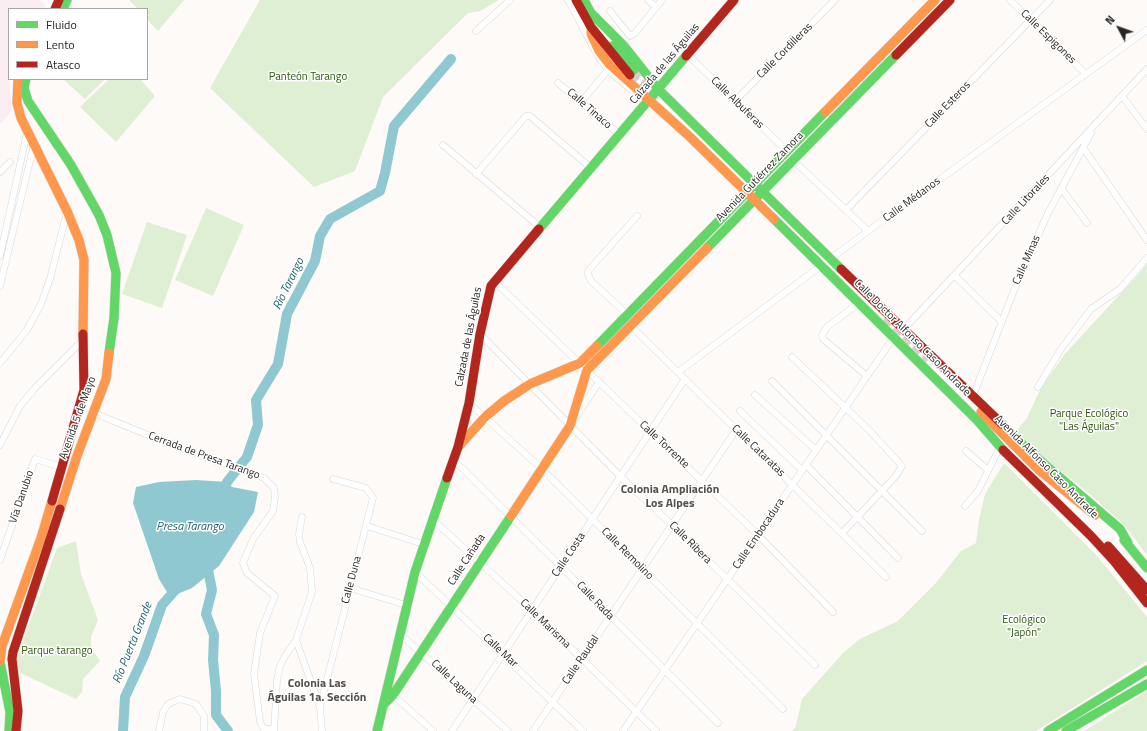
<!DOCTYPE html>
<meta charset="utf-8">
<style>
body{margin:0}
#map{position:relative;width:1147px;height:731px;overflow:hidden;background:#fdfaf8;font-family:"Titillium Web",sans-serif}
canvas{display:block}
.legend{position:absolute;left:8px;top:8px;width:140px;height:72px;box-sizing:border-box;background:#fff;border:1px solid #a9a8a7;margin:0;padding:5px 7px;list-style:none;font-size:12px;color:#282522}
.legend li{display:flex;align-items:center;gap:8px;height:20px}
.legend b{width:20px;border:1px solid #a9a8a7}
.north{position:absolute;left:1099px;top:8px;width:40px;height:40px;-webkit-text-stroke:3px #fff;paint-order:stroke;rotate:311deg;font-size:11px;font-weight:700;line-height:16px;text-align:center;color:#282522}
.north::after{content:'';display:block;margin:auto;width:14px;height:18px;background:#282522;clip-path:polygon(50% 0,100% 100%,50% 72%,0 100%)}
</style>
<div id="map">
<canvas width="1147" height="731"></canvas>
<ul class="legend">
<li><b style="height:5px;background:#63d668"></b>Fluido</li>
<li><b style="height:5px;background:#ff974d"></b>Lento</li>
<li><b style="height:5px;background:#b3261e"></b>Atasco</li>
</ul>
<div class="north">N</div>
</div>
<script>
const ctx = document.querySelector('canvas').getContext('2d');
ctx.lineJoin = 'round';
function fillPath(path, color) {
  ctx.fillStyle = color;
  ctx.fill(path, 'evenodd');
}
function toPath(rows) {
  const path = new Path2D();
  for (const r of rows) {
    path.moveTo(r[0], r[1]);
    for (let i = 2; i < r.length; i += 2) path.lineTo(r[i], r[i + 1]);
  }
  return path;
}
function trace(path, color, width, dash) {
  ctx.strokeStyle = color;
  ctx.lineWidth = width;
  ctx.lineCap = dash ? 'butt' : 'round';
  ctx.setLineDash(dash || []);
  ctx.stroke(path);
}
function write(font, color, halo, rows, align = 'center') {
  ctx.font = font + ' "Titillium Web",sans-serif';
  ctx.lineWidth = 3;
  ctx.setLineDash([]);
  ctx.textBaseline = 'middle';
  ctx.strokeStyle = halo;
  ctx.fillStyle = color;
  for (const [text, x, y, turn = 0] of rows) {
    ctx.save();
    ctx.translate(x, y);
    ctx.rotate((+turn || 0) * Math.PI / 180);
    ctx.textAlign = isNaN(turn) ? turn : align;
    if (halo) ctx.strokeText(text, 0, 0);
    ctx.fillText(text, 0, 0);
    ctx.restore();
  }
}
fillPath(toPath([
 [0,0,39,0,46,6,44,9,9,9,9,83,12,111,0,124]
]), '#faeef2');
fillPath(toPath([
 [129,0,184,0,158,31,147,19,147,9,138,9],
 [260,0,499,0,480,11,468,13,383,97,355,171,314,187,210,88],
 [63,79,105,79,85,99],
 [109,79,140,79,155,96,116,142,80,107],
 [206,208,244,225,213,296,175,280],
 [147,222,187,235,162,308,122,294],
 [1147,262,1147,555,1126,527,1091,495,1014,434,1027,418,1041,388,1064,355,1143,269],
 [1004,463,1097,556,1147,617,1147,661,1036,731,792,731,796,726,802,699,844,652,860,639,898,621,935,584,961,551,976,543,979,519,985,494],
 [76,541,81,574,98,620,91,637,91,647,100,661,83,679,82,692,76,699,18,672,17,663,19,652,57,548],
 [1147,691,1147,731,1084,731]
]), '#dfefd3');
fillPath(toPath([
 [196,480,227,482,232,487,258,492,254,512,219,566,192,588,170,597,159,579,133,503,136,487,159,482]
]), '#90c8d1');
trace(toPath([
 [224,495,227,482,247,457,258,425,256,400,278,364,287,314,315,261,320,236,330,219,380,191,385,173,394,126,451,59],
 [206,560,212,590,206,614,214,635,213,660,216,691,216,715,228,731],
 [123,731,125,697,144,656,162,605,178,587]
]), '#90c8d1', 10);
trace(toPath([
 [634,70,657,92],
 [630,75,657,102],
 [885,318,928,360]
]), '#d2cfcd', 9, [9, 4.5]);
const street = toPath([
 [568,0,599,58,608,70,644,101],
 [648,0,656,7],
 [1010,0,1086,74],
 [610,11,630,36,635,33,662,0],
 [476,31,510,0],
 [688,55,787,151],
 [558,83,620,135],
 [1122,96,1147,129],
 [735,101,835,0],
 [581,102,608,70],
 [443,145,541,228],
 [1084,149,1147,240],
 [793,160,868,231],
 [0,172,10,162],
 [476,174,526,116,530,116,591,168],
 [1061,188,1087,223],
 [846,210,1050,0],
 [0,256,27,133],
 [955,276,1001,321],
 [494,281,758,535,833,612],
 [0,286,34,144],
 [859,303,827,327,822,335,823,339,867,376],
 [627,314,591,281,588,274,588,271,637,216],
 [630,325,886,577],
 [903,330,1147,69],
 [480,334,621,477,673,526,815,665],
 [792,357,869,430,902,466,895,477,842,533],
 [0,363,27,330,41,304,50,279,67,212],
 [678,372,868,231,1147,30],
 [772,381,922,531],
 [1038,387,1061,349,1091,309,1120,289,1147,258],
 [755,395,816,450],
 [973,396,1018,280,1048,213,1091,133],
 [469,403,541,468,783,709],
 [740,411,802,470],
 [94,413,182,449,264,478,274,488,275,497,273,511,253,539,243,563,247,573,275,596,260,633,254,674,260,722,263,728,274,730],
 [574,420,599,382],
 [0,445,20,406,36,387,83,340],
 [966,451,988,470],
 [454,462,462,468,718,723],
 [806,465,898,558],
 [965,506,978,491,1000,447],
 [432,519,532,610,656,731],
 [367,526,423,544],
 [0,560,35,459,62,467],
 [415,572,583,731],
 [350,588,406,605],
 [400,634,508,731],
 [296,640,320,707,322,731],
 [393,695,433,731],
 [320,707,373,498,366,488,333,479],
 [159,731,163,712,168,704,180,699,196,704,204,716,204,731],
 [274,731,277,680,280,666,285,656,296,640,312,592,310,568,300,542,299,534,302,517],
 [452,731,685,379],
 [533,731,736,430],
 [623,731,894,337]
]);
const fast = toPath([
 [584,0,593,17],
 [63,9,67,0],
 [591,13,624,46,659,90,841,269],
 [612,46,634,70],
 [26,79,24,88,28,101,71,165,99,215,107,235,116,273,114,318,109,353],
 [774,219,977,420,1003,450],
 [539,229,686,56],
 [707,248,896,55],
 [597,346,825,112],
 [1002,424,1029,451,1120,529,1128,543],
 [1124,540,1147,568],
 [0,662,10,712,9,731],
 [383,705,393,695,511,516],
 [377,731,415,572,447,478],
 [1048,731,1147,670],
 [1066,731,1147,684]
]);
const slow = toPath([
 [591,27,591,34,599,51,609,64,690,137,774,219],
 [18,79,17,103,21,118,67,211,79,240,84,260,83,334],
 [825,112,935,0],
 [981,412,1039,470,1095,515],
 [459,446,485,417,504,401,530,384,580,363,597,346],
 [60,509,77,456,106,379,109,353],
 [511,516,570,426,587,370,707,248],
 [0,661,2,646,41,538,52,501]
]);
const jam = toPath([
 [576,0,591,27,630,75],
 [55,9,59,0],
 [896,55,950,0],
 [686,56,734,0],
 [841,269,1002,424],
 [1003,450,1091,536,1114,561,1147,603],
 [447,478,458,447,469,403,480,334,491,286,539,229],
 [52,501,84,390,83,334],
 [1108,546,1147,590],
 [16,731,18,711,12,659,13,652,60,509]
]);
trace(street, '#d9d7d5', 7);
trace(fast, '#d9d7d5', 10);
trace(slow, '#d9d7d5', 10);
trace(jam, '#d9d7d5', 10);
trace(street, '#fffefe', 6);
trace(fast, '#63d668', 9);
trace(slow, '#ff974d', 9);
trace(jam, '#b3261e', 9);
write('11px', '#282522', '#fff', [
 ["Calle Espigones",1048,37,44],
 ["Calle Cordilleras",785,51,-45],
 ["Calzada de las Águilas",665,64,-50],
 ["Calle Albuferas",737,103,44],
 ["Calle Esteros",948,105,-46],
 ["Calle Tinaco",589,109,41],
 ["Avenida Gutiérrez Zamora",760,177,-46],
 ["Calle Médanos",912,200,-36],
 ["Calle Litorales",1026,200,-47],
 ["Calle Minas",1027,260,-66],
 ["Calzada de las Águilas",469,337,-79],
 ["Calle Doctor Alfonso Caso Andrade",912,338,45],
 ["Avenida 5 de Mayo",78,418,-70],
 ["Calle Torrente",664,445,43],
 ["Calle Cataratas",758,451,44],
 ["Cerrada de Presa Tarango",204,456,20],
 ["Avenida Alfonso Caso Andrade",1046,467,45],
 ["Vía Danubio",22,497,-71],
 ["Calle Embocadura",759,534,-56],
 ["Calle Ribera",690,543,45],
 ["Calle Remolino",627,554,45],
 ["Calle Costa",569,555,-56],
 ["Calle Cañada",467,560,-57],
 ["Calle Duna",352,580,-75],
 ["Calle Rada",595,601,46],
 ["Calle Marisma",545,624,44],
 ["Calle Mar",500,651,43],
 ["Calle Raudal",581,660,-56],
 ["Calle Laguna",454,682,43]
]);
write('11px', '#2c550b', '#fff', [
 ["Panteón Tarango",308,77],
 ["Parque Ecológico",1089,414],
 ["\"Las Águilas\"",1089,427],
 ["Ecológico",1024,620],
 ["\"Japón\"",1024,633],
 ["Parque tarango",57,651]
]);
write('italic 12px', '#20626b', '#fff', [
 ["Río Tarango",289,284,-64],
 ["Presa Tarango",190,527],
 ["Río Puerta Grande",133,643,-68]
]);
write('bold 12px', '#554f49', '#fff', [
 ["Colonia Ampliación",670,490],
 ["Los Alpes",670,504],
 ["Colonia Las",317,684],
 ["Águilas 1a. Sección",317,698]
]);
</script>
